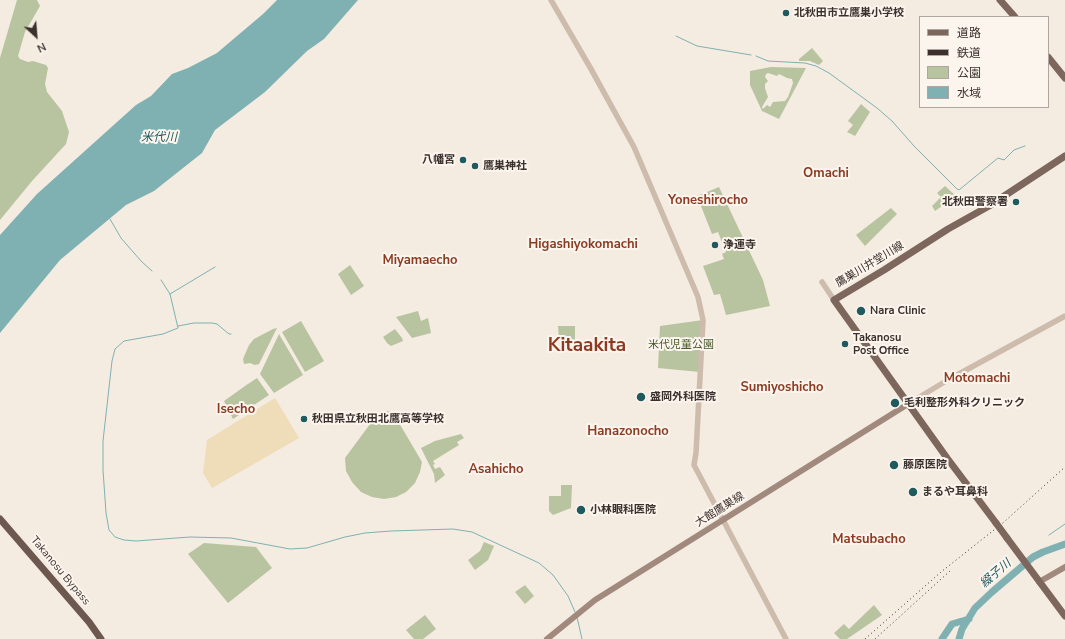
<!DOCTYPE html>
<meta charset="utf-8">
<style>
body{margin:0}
#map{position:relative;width:1065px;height:639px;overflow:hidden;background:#f4ebe1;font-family:"Nunito Sans","Noto Sans JP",sans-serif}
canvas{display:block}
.legend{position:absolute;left:919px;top:16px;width:130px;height:92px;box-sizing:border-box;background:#fbf5ee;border:1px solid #aea6a0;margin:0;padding:5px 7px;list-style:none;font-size:12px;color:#3b302b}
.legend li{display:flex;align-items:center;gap:8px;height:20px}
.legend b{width:20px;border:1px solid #aea6a0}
.north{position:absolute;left:16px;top:16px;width:40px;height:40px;-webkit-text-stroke:3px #fbf5ee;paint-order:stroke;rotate:154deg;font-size:11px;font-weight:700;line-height:16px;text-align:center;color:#3b302b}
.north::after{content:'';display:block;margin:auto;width:14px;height:18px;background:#3b302b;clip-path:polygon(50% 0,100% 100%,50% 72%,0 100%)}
</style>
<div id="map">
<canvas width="1065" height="639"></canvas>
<ul class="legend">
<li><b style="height:5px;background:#7d675c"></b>道路</li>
<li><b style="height:5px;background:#3b302b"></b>鉄道</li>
<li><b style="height:11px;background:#b8c4a0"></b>公園</li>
<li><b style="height:11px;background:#7fb0b2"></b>水域</li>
</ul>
<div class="north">N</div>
</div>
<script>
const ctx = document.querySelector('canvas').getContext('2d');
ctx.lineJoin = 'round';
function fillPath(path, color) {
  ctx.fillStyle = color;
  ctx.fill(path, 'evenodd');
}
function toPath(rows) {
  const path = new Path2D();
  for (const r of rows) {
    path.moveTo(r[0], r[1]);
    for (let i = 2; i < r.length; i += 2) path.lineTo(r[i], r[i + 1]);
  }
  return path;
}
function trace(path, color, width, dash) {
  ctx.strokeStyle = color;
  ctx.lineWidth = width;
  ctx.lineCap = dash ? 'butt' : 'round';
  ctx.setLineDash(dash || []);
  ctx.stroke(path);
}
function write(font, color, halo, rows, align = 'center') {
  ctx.font = font + ' "Nunito Sans","Noto Sans JP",sans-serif';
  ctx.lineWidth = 4;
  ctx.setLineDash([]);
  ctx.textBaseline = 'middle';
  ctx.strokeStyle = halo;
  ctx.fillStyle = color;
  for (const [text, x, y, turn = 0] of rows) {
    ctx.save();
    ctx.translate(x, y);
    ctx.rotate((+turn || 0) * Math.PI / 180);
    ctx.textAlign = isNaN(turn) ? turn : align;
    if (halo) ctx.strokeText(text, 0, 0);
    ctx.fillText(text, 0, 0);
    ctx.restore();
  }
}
fillPath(toPath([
 [17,0,37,0,40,6,25,32,18,56,20,59,28,62,33,61,46,65,48,68,45,84,47,92,62,111,69,132,66,144,32,181,0,220,0,58],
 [812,48,823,61,819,65,810,61,799,61,799,59],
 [771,67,806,68,779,119,762,111,750,85,750,71],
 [768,73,777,76,779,74,787,78,792,79,793,83,788,97,785,101,773,102,770,107,767,105,763,109,762,107,768,97,765,88,765,84,768,81,765,77,766,74],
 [861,104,870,112,855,136,847,132,853,125,848,121],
 [945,186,956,196,935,211,932,206,941,197,937,193],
 [719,187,763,280,770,306,726,315,720,294,714,295,703,266,724,259,722,254,726,252,718,232,712,234,697,196],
 [891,208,897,214,865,246,856,235],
 [350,265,364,286,351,295,338,274],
 [418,311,421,321,428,318,431,333,412,338,396,317],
 [703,320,700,372,658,368,660,326],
 [301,321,324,361,305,372,282,332],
 [558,326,575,326,575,341,559,341],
 [277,328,259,364,255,365,250,363,244,364,243,359,249,345,254,339,273,329],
 [395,329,402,338,403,341,391,346,387,343,383,337],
 [279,334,303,375,274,393,260,374],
 [257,378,269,395,233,419,224,401,245,386],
 [386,411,392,412,395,416,422,462,420,472,415,483,406,492,396,497,384,499,372,497,361,492,352,482,346,471,345,458,376,416],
 [461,434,464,438,457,442,459,445,433,461,435,464,433,465,435,469,440,467,445,475,435,483,434,474,421,448,435,441],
 [561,485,572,485,571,508,553,515,549,511,549,496,561,496],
 [484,542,494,546,488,560,475,570,468,560,480,551],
 [204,543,256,547,272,568,228,603,188,554],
 [525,585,534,596,525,604,515,592],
 [874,605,882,615,847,639,840,639,834,633,844,624,849,629],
 [425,615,436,629,423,639,414,639,406,630]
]), '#b8c4a0');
fillPath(toPath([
 [275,398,299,438,212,488,203,473,207,440]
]), '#efdcb8');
fillPath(toPath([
 [277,0,358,0,324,39,307,51,265,92,215,130,202,153,154,191,126,205,60,260,0,333,0,235,37,194,136,105,151,96,172,74,188,68,217,53,263,14]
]), '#7fb0b2');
trace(toPath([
 [676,36,697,46,751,55],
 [756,56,768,61,805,63,816,66,829,73,877,108,892,121,914,146,957,189,959,190,998,158,1004,160,1014,150,1025,146],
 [110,219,121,238,141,261,152,271],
 [161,280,170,294,178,328,163,334,124,341,115,349,112,361,103,441,103,470,106,513,109,530,115,537,124,540,136,541,190,537,231,538,290,549,307,548,345,537,365,533,391,531,453,529,472,532,539,563,553,575,568,596,575,612],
 [170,294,215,267],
 [178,326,194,323,212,323,217,324,229,334,231,334],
 [1049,535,1065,524],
 [577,617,582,639]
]), '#7fb0b2', 1);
trace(toPath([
 [942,639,952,624,969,619],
 [959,639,962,629,975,608,992,592,1033,557,1043,552,1065,544]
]), '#7fb0b2', 7);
trace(toPath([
 [551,0,591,69,634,147,698,297,703,320,696,453,694,465,786,639],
 [822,282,834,300],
 [908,404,946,381,1065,316]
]), '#cdbbac', 5.5);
trace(toPath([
 [1039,582,1065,567],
 [547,639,595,600,908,404]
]), '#a18a7d', 6);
trace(toPath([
 [1000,0,1015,17],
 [1048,57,1065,78],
 [996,523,947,458,834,300,884,270,948,229,989,206,1065,156],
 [1007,538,1065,616]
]), '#7d675c', 7);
trace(toPath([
 [0,519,89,622,101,639]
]), '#6c584f', 7);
trace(toPath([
 [865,639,941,572,1004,522,1065,467],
 [875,639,950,571]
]), '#3b302b', 1, [1, 3]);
trace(toPath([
 [996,523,1007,538]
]), '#7d675c', 7);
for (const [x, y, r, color] of [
 [786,13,4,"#1f5a5e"],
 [463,160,4,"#1f5a5e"],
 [475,166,4,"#1f5a5e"],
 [1016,202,4,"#1f5a5e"],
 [715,245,4,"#1f5a5e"],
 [861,311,5,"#1f5a5e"],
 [845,344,4,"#1f5a5e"],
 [641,397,5,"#1f5a5e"],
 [895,403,5,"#1f5a5e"],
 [304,419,4,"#1f5a5e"],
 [894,465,5,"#1f5a5e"],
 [913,492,5,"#1f5a5e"],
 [581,510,5,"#1f5a5e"]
]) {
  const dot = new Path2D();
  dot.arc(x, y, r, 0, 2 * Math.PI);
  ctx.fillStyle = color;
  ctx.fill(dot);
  trace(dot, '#fbf5ee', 1.5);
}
write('bold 11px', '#3b302b', '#fbf5ee', [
 ["北秋田市立鷹巣小学校",794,13],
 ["八幡宮",455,160,"right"],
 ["鷹巣神社",483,166],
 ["北秋田警察署",1008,202,"right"],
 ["浄運寺",723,245],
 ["Nara Clinic",870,311],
 ["Takanosu",853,338],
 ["Post Office",853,351],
 ["盛岡外科医院",650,397],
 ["毛利整形外科クリニック",904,403],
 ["秋田県立秋田北鷹高等学校",312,419],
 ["藤原医院",903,465],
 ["まるや耳鼻科",922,492],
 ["小林眼科医院",590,510]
], 'left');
write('11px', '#3b302b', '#fbf5ee', [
 ["鷹巣川井堂川線",870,265,-31],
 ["大館鷹巣線",720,510,-32],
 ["Takanosu Bypass",60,571,50]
]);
write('11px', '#4a5a2e', '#fbf5ee', [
 ["米代児童公園",681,345]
]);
write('italic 12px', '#1f5a5e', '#fbf5ee', [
 ["米代川",159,138],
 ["綴子川",996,574,-41]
]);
write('bold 13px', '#8c3b22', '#fbf5ee', [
 ["Omachi",826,174],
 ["Yoneshirocho",708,201],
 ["Higashiyokomachi",583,245],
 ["Miyamaecho",420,261],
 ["Motomachi",977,379],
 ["Sumiyoshicho",782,388],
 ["Isecho",236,410],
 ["Hanazonocho",628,432],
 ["Asahicho",496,470],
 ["Matsubacho",869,540]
]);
write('bold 19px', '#8c3b22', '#fbf5ee', [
 ["Kitaakita",587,346]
]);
</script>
